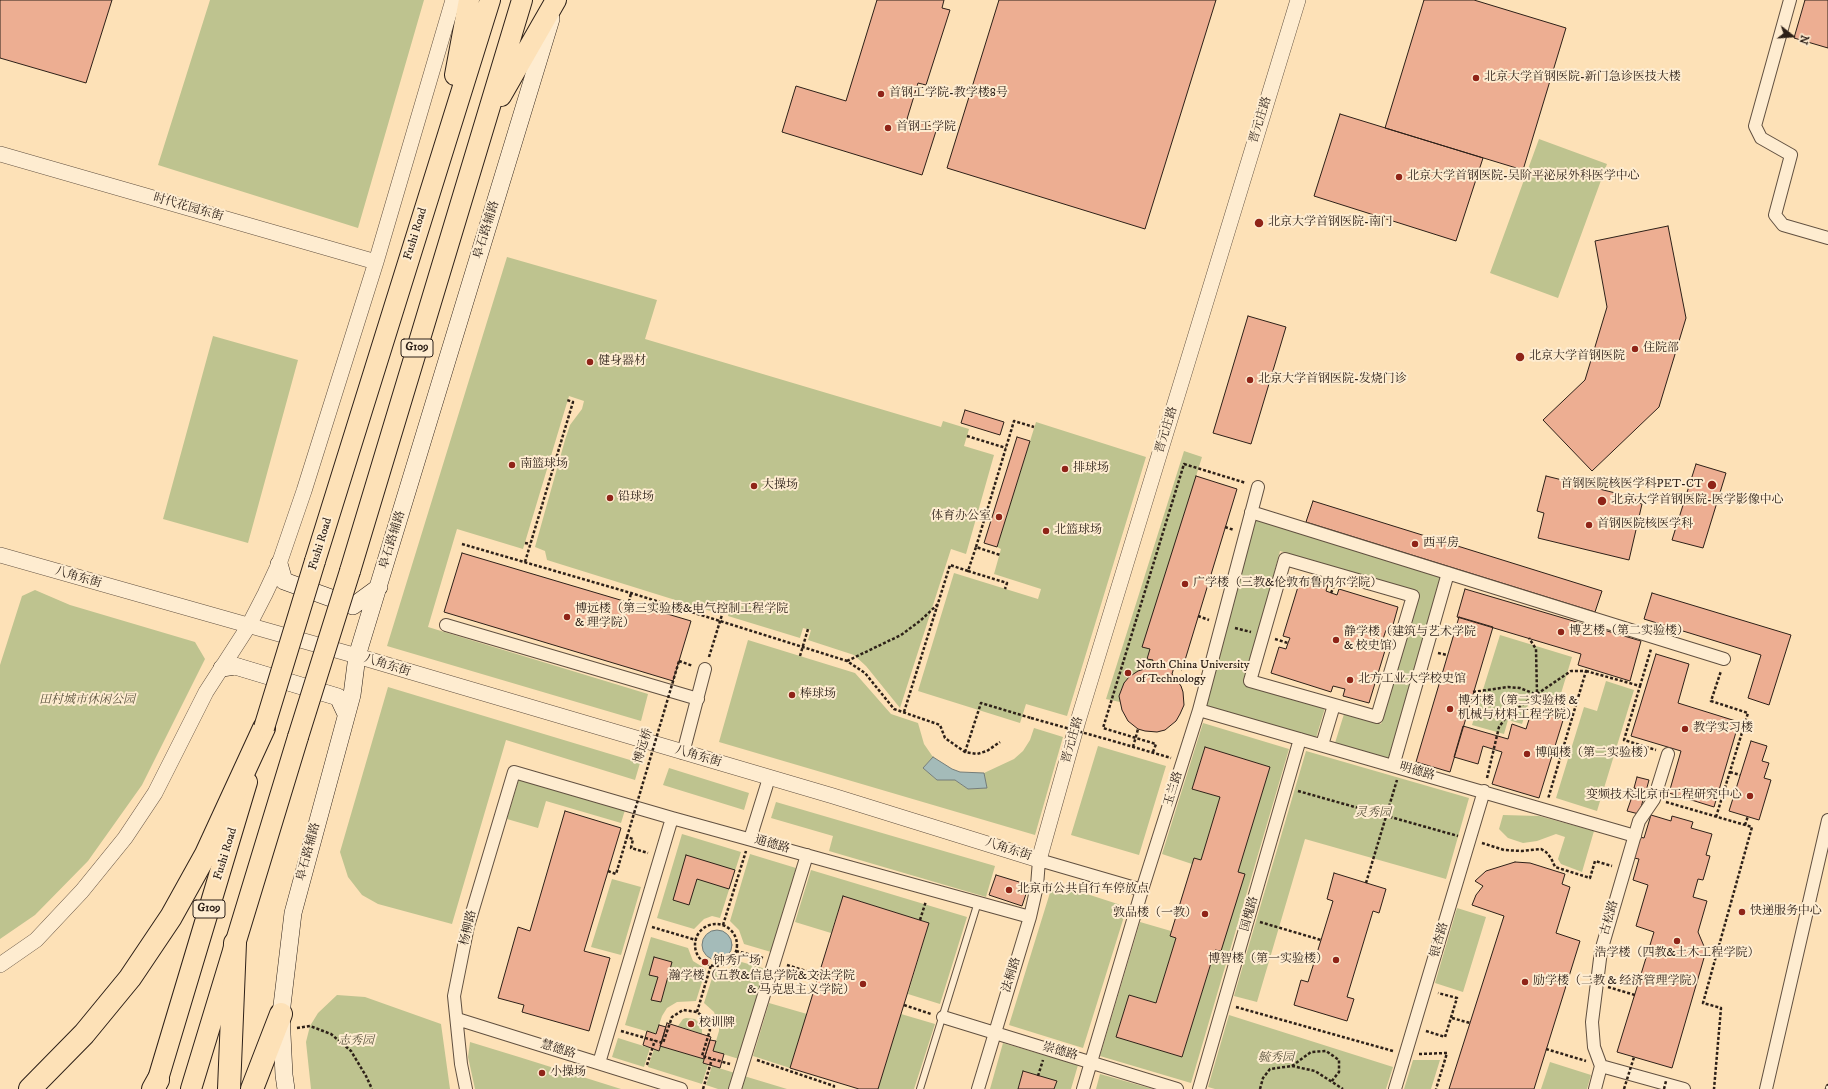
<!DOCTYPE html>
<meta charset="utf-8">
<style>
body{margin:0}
#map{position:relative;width:1828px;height:1089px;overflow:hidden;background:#fde1b7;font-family:"IM FELL DW Pica",serif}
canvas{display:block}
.north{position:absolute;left:1772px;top:16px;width:40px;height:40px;-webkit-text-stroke:3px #feecd0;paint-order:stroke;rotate:107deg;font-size:11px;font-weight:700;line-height:16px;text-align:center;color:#2d2018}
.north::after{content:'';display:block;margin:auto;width:14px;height:18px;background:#2d2018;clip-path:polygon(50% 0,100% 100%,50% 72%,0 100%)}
</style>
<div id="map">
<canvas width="1828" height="1089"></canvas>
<div class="north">N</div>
</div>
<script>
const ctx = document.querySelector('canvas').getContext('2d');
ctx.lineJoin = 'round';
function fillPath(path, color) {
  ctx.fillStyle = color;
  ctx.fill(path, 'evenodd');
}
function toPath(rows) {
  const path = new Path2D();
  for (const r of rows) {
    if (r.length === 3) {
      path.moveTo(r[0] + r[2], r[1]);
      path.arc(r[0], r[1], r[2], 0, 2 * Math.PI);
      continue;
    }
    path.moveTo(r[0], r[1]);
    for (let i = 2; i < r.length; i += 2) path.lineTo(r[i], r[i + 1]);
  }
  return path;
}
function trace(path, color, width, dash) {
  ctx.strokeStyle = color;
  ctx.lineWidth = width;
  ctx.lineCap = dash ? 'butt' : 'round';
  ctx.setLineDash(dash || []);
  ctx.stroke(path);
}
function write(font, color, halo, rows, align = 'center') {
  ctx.font = font + ' "IM FELL DW Pica","Noto Serif SC",serif';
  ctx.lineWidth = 4;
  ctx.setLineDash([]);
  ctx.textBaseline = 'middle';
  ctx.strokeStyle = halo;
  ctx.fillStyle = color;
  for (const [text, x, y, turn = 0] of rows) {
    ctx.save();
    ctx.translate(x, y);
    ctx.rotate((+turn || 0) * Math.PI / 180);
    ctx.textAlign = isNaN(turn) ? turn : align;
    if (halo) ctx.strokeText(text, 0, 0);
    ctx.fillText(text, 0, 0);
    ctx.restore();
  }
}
fillPath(toPath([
 [210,0,424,0,358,228,158,165],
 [1539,139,1607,164,1558,298,1490,273],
 [507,257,657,300,645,339,941,427,943,421,969,429,964,446,994,455,966,554,951,549,900,708,866,666,854,655,808,640,811,630,803,628,800,638,728,616,730,607,720,604,717,613,547,560,545,551,535,547,565,440,570,425,582,409,584,401,569,396,523,549,457,529,428,627,648,694,641,721,387,646],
 [213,336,298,360,248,543,163,519],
 [1036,422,1146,457,1067,716,1026,704,1020,723,918,691,954,573,1038,599,1041,589,994,574,1001,549,997,547],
 [1184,451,1202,457,1143,647,1150,649,1148,658,1153,660,1151,667,1138,671,1129,677,1121,690,1120,702,1106,699],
 [1255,518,1443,577,1388,759,1335,743,1344,714,1381,724,1419,592,1280,551,1244,684,1325,708,1316,738,1205,706],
 [35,590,70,605,195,642,205,659,142,785,88,861,35,915,0,939,0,665,22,596],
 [1500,635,1572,657,1556,710,1529,702,1522,724,1508,720,1504,734,1472,725],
 [748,640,855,673,891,714,918,723,924,744,933,757,923,768,937,780,955,780,968,789,986,788,984,773,1014,759,1023,751,1030,740,1034,728,1063,737,1035,835,719,742],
 [1606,681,1634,690,1597,811,1556,798,1584,707,1597,711],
 [388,687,640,763,635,780,506,740,452,924,378,904,362,895,348,877,340,852],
 [1203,723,1289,749,1191,1083,1100,1056,1140,922,1171,931,1170,936,1176,938,1156,1003,1129,995,1116,1037,1182,1057,1215,950,1221,951,1238,872,1270,767,1205,747,1192,789,1220,797,1201,860,1192,864,1162,854],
 [1098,746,1166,766,1139,855,1071,835],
 [1306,751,1469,798,1446,879,1305,839,1257,1002,1234,996],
 [669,768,749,793,744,810,663,785],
 [519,779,625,810,621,823,546,801,538,828,507,819],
 [776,802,995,866,986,897,829,851,833,836,771,818],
 [1503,815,1539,816,1594,831,1582,872,1561,864,1558,859,1565,837,1556,834,1537,841,1523,843,1508,838,1499,829],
 [682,834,741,852,720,918,712,916,704,919,694,929,657,918],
 [750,854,796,868,771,952,744,944,739,930,730,921],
 [811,870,967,917,940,1004,908,994,929,923,843,896,831,933,795,922],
 [612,879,641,887,621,955,591,947],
 [1053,883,1127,907,1083,1048,1009,1025],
 [1457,908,1486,917,1463,992,1435,983],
 [651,937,688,948,693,961,706,969,696,1001,677,1002,667,1008,662,1016,656,1034,625,1025],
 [738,961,766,969,739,1059,713,1051,719,1031,719,1025,714,1012,704,1003,714,972,727,970],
 [337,995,365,997,441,1024,450,1089,311,1089,306,1042,310,1026,318,1013],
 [769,1003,807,1014,790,1068,753,1056],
 [901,1014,935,1024,914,1089,878,1089],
 [1229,1015,1393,1067,1386,1089,1215,1089,1208,1087],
 [686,1018,695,1019,698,1022,702,1029,702,1034,678,1026,683,1019],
 [618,1038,650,1048,644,1067,612,1057],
 [470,1042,519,1057,621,1089,475,1089,468,1057],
 [1003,1043,1078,1065,1071,1089,1054,1089,1057,1082,1023,1071,1018,1089,990,1089],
 [660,1046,704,1059,703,1063,708,1065,702,1084,648,1067,654,1049],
 [1413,1060,1440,1060,1431,1089,1404,1089],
 [1550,1062,1591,1075,1587,1089,1541,1089],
 [712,1066,735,1073,730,1089,718,1089,706,1085],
 [1100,1074,1153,1089,1096,1089],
 [744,1076,787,1089,740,1089]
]), '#bec38f');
const water = toPath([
 [933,757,952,769,960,772,984,773,987,788,968,789,955,780,937,780,923,768,933,757],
 [717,945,15]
]);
fillPath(water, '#a4bbb9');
trace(water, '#747d79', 1);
const building = toPath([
 [0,0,112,0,86,83,0,58,0,0],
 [877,0,944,0,942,8,950,10,926,85,918,83,907,119,937,128,922,175,782,132,796,86,846,101,877,0],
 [999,0,1216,0,1145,229,947,168,999,0],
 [1424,0,1474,0,1566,28,1523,170,1385,128,1424,0],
 [1805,0,1828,0,1828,48,1794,38,1805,0],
 [1340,114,1483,158,1456,241,1314,196,1340,114],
 [1668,226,1686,318,1659,407,1592,471,1543,420,1585,380,1607,307,1595,241,1668,226],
 [1248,316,1286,327,1251,444,1213,433,1248,316],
 [965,410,1004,422,1000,435,961,423,965,410],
 [1017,437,1030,441,997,547,984,543,1017,437],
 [1696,464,1726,473,1703,548,1672,540,1696,464],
 [1196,476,1237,489,1182,670,1174,667,1172,674,1181,686,1183,692,1184,705,1180,714,1176,721,1165,730,1157,732,1145,731,1138,729,1128,721,1122,710,1119,696,1124,683,1129,677,1138,671,1151,667,1153,660,1147,659,1150,649,1142,647,1196,476],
 [1546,476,1636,498,1635,502,1642,504,1629,560,1538,538,1544,513,1537,511,1546,476],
 [1313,501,1602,591,1595,612,1306,522,1313,501],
 [462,553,691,621,673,681,444,612,462,553],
 [1301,577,1328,585,1326,591,1337,595,1339,589,1398,607,1391,632,1386,630,1382,642,1387,644,1369,703,1343,696,1345,689,1333,686,1331,692,1271,673,1279,647,1286,649,1288,643,1290,638,1283,636,1301,577],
 [1465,589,1641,641,1630,681,1578,665,1581,654,1457,617,1465,589],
 [1652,593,1791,635,1769,705,1748,698,1761,655,1644,619,1652,593],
 [1459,617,1493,627,1450,772,1416,762,1459,617],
 [1656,654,1689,664,1678,703,1739,722,1714,807,1669,793,1681,751,1631,736,1656,654],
 [1533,707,1564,717,1539,798,1492,784,1502,752,1483,746,1478,764,1454,757,1463,726,1508,739,1512,724,1526,729,1533,707],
 [1751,741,1767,746,1762,761,1769,763,1764,778,1771,780,1759,820,1729,811,1751,741],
 [1205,747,1270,767,1238,872,1245,874,1221,951,1215,950,1182,1057,1116,1037,1129,995,1156,1003,1176,938,1170,936,1194,858,1201,860,1220,797,1192,789,1205,747],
 [1637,777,1649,780,1646,791,1634,788,1637,777],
 [1633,794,1644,797,1639,814,1627,811,1633,794],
 [565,811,621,828,584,951,610,958,589,1031,522,1012,524,1005,498,998,518,927,530,931,565,811],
 [1651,815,1671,821,1672,816,1693,822,1691,828,1712,834,1706,855,1710,856,1703,880,1698,879,1693,897,1707,901,1698,932,1706,951,1672,1068,1617,1052,1654,932,1636,926,1648,885,1633,880,1639,859,1634,858,1640,837,1644,838,1651,815],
 [686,855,735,870,729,889,697,879,689,905,673,900,686,855],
 [1515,862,1530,863,1565,874,1562,884,1570,887,1556,933,1580,941,1534,1089,1449,1089,1504,916,1472,905,1476,895,1483,886,1475,881,1486,871,1515,862],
 [1334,873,1386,889,1379,913,1373,911,1347,997,1354,999,1347,1021,1294,1005,1301,980,1308,982,1321,940,1333,901,1327,899,1334,873],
 [996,875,1029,885,1022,906,989,895,996,875],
 [843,896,929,923,878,1089,859,1089,790,1068,843,896],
 [654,957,672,962,661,1002,651,1000,658,977,649,975,654,957],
 [667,1023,711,1037,704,1059,660,1046,667,1023],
 [659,1025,666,1027,659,1051,643,1045,647,1031,656,1034,659,1025],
 [710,1040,716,1041,713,1051,724,1054,720,1068,703,1063,710,1040],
 [1023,1071,1057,1081,1054,1089,1018,1089,1023,1071]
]);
fillPath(building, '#edae92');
trace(building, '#2d2018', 1);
const service = toPath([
 [920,1089,978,902]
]);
const minor = toPath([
 [1790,0,1755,126,1761,138,1791,155,1775,215,1783,225,1828,238],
 [1251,512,1724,659],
 [1285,559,1413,596,1377,717,1250,681,1285,559],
 [446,625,698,699],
 [1199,710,1635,836],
 [1322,745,1334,705],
 [683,753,705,669],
 [1393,766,1448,573],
 [750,839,769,778],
 [943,1017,1177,1089],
 [457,1019,681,1089],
 [599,1063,672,818],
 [1601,1066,1684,1089],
 [466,1089,461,1064,454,996,468,926,514,772,672,818,1030,917],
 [735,1089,807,855],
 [978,1089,1030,917,1037,886,1039,860,1142,890],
 [1083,1089,1142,890,1199,710,1258,487],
 [1199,1089,1300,739],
 [1395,1089,1484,791],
 [1595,1089,1601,1066,1594,1047,1592,1022,1601,951,1639,821,1654,799,1668,754],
 [1766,1089,1828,820]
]);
const tertiary = toPath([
 [0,154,376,262],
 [0,555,357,656,833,796,1039,860,1078,721,1298,0],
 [0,965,36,940,82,891,125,838,155,793,206,692,248,627,265,594,279,564,304,491,376,262,453,0]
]);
const secondary = toPath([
 [279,564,284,581,353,606,379,587],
 [222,668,235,666,338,697,346,714],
 [286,1089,284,1075,281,1014,293,913,352,695,357,656,551,19]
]);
const trunk = toPath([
 [455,75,469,0],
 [501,96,556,0],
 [315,561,490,0],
 [350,571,522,0],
 [155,1089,247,782],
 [191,1089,298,737]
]);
const motorway = toPath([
 [30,1089,84,1034,130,978,171,917,206,854,264,728],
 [153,1089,158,1080],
 [229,1089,235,943],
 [252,1089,281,1014]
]);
trace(service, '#615040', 8);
trace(minor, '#615040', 14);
trace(tertiary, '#615040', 16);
trace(secondary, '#2d2018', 18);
trace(trunk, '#2d2018', 22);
trace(motorway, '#2d2018', 24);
trace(toPath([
 [967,436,1006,448],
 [1225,527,1234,530],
 [525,543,530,544],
 [462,544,631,593,847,661,865,673,894,709,940,725,945,738,965,752,977,754,987,751,1000,742],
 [976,547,1014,421,1034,427],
 [525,562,573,402,567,400],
 [968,571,1007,583,1005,589],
 [1331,593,1334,586],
 [629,602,631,593],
 [1198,616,1209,620],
 [1235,628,1251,632],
 [1275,639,1288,643],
 [1438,653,1447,655],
 [800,656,808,629],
 [709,657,725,605],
 [679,661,693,666],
 [847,661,901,635,920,621,938,604],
 [1586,671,1640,686,1624,740,1656,750],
 [1640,686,1651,649],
 [1473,692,1508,687,1520,688,1560,704,1573,715],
 [1537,694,1571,671,1586,671,1548,799],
 [904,712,950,565,968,571,976,547,1000,555],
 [1113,741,1171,758],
 [1133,747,1138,729],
 [965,752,981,703,1031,718],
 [1153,752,1156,744,1103,728,1184,464,1246,483],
 [1730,772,1740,775],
 [1487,778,1499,727,1507,716,1537,694,1536,649,1529,638],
 [1298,791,1458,836],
 [1666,802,1752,827,1703,1003,1721,1008,1714,1089],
 [1716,817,1748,713,1711,701,1721,671],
 [1745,825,1748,816],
 [1482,843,1504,850,1522,851,1541,849,1546,852,1551,858,1555,867,1590,878,1595,861,1612,866],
 [608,871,616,874,627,837,633,839,631,848,648,853],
 [1366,883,1397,780],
 [920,920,926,901],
 [1260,922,1321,940],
 [716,945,21],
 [723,925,746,851],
 [652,927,696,940],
 [736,951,763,958],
 [787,965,819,975],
 [1608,987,1635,995],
 [904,1005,931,1014],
 [1236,1007,1393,1051],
 [697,1012,711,965],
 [1452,1018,1470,1023],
 [297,1028,310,1026,331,1034,351,1051,366,1076,372,1089],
 [621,1031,663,1043,672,1017,683,1010,697,1012,706,1019,710,1030,702,1056,730,1064],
 [1426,1031,1445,1037,1457,998,1438,993],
 [1546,1049,1586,1061],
 [1419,1054,1447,1053,1436,1089],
 [757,1060,834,1086,833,1089],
 [647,1065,655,1040],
 [1292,1066,1311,1052,1326,1051,1339,1060,1339,1072,1331,1082],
 [1038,1076,1043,1060],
 [703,1089,712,1059],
 [1260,1089,1263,1078,1270,1069,1292,1066,1315,1071,1343,1089]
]), '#2d2018', 2.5, [3, 2]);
trace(service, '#feecd0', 6);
trace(minor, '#feecd0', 12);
trace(tertiary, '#feecd0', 15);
trace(secondary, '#feecd0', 17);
trace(trunk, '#fde1b7', 20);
trace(motorway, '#fde1b7', 22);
const rail = toPath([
 [1827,1089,1828,1086]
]);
trace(rail, '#2d2018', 4.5);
trace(rail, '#feecd0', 3, [9]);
const trunkBridge = toPath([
 [264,728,315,561],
 [298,737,350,571]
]);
trace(trunkBridge, '#2d2018', 22, []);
trace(toPath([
 [1031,718,1113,741],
 [627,837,679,661],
 [1624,1089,1634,1057],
 [1664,1089,1666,1081]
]), '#2d2018', 2.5, [3, 2]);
trace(trunkBridge, '#fde1b7', 20);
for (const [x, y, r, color] of [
 [1476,78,4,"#8f2418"],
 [881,94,4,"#8f2418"],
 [888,128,4,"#8f2418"],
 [1399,177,4,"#8f2418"],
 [1259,223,5,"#8f2418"],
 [1635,349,4,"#8f2418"],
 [1520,357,5,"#8f2418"],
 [590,362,4,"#8f2418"],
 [1250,380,4,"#8f2418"],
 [512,465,4,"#8f2418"],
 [1065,469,4,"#8f2418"],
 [1712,485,5,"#8f2418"],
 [754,486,4,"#8f2418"],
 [610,498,4,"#8f2418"],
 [1602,501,5,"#8f2418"],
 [999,517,4,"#8f2418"],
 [1589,525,4,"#8f2418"],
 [1046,531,4,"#8f2418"],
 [1415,544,4,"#8f2418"],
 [1185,584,4,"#8f2418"],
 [567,617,4,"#8f2418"],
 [1561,632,4,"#8f2418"],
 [1336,640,4,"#8f2418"],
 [1128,673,4,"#8f2418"],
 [1350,680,4,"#8f2418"],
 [792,695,4,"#8f2418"],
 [1450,709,4,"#8f2418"],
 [1685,729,4,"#8f2418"],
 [1527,754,4,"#8f2418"],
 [1750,796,4,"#8f2418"],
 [1009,890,4,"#8f2418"],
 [1742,912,4,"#8f2418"],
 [1205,914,4,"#8f2418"],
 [1677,941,4,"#8f2418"],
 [1336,960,4,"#8f2418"],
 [705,962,4,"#8f2418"],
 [1525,982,4,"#8f2418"],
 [863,984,4,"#8f2418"],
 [691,1024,4,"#8f2418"],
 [542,1073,4,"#8f2418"]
]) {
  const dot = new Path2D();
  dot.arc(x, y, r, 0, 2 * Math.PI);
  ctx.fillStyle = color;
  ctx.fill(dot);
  trace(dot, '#feecd0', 1.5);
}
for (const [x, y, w] of [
 [417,348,32],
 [209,909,32]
]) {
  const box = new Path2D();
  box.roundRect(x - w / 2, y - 9, w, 18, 3);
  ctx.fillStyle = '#feecd0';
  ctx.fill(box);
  trace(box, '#2d2018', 1);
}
write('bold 11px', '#2d2018', null, [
 ["G109",417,348],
 ["G109",209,909]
]);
write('12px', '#2d2018', '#feecd0', [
 ["北京大学首钢医院-新门急诊医技大楼",1484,78],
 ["首钢工学院-教学楼8号",889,94],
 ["首钢工学院",896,128],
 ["北京大学首钢医院-吴阶平泌尿外科医学中心",1407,177],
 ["北京大学首钢医院-南门",1268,223],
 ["住院部",1643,349],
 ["北京大学首钢医院",1529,357],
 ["健身器材",598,362],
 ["北京大学首钢医院-发烧门诊",1258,380],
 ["南篮球场",520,465],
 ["排球场",1073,469],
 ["首钢医院核医学科PET-CT",1703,485,"right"],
 ["大操场",762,486],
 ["铅球场",618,498],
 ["北京大学首钢医院-医学影像中心",1611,501],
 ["体育办公室",991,517,"right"],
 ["首钢医院核医学科",1597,525],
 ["北篮球场",1054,531],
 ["西平房",1423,544],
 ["广学楼（三教&伦敦布鲁内尔学院）",1193,584],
 ["博远楼（第三实验楼&电气控制工程学院",575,610],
 ["& 理学院）",575,624],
 ["博艺楼（第二实验楼）",1569,632],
 ["静学楼（建筑与艺术学院",1344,633],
 ["& 校史馆）",1344,647],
 ["North China University",1136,666],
 ["of Technology",1136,680],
 ["北方工业大学校史馆",1358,680],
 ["棒球场",800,695],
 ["博才楼（第二实验楼 &",1458,702],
 ["机械与材料工程学院）",1458,716],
 ["教学实习楼",1693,729],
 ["博闻楼（第二实验楼）",1535,754],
 ["变频技术北京市工程研究中心",1742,796,"right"],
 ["北京市公共自行车停放点",1017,890],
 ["快递服务中心",1750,912],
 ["敦品楼（一教）",1197,914,"right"],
 ["浩学楼（四教&土木工程学院）",1677,954,"center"],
 ["博智楼（第一实验楼）",1328,960,"right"],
 ["钟秀广场",713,962],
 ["瀚学楼（五教&信息学院&文法学院",855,977,"right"],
 ["& 马克思主义学院）",855,991,"right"],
 ["励学楼（二教 & 经济管理学院）",1533,982],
 ["校训牌",699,1024],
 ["小操场",550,1073]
], 'left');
write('12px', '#2d2018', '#feecd0', [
 ["晋元庄路",1261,120,-73],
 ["时代花园东街",188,208,16],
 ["阜石路辅路",487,230,-73],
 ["Fushi Road",416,234,-73],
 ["晋元庄路",1167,430,-73],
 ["阜石路辅路",393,540,-73],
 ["Fushi Road",321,544,-73],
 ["八角东街",78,578,16],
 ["八角东街",387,666,17],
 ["晋元庄路",1073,740,-74],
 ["博远桥",644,746,-73],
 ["八角东街",698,757,16],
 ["明德路",1417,772,16],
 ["玉兰路",1174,789,-73],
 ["通德路",772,845,16],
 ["八角东街",1008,850,18],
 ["阜石路辅路",309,852,-75],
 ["Fushi Road",226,854,-73],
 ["国槐路",1250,914,-74],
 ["古松路",1610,918,-74],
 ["杨柳路",469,928,-77],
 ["银杏路",1440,940,-74],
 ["法桐路",1012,975,-73],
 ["慧德路",558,1050,17],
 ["崇德路",1060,1052,16]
]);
write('italic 12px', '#58513c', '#feecd0', [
 ["田村城市休闲公园",87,701],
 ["灵秀园",1373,814],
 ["志秀园",356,1042],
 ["毓秀园",1276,1059]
]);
</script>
